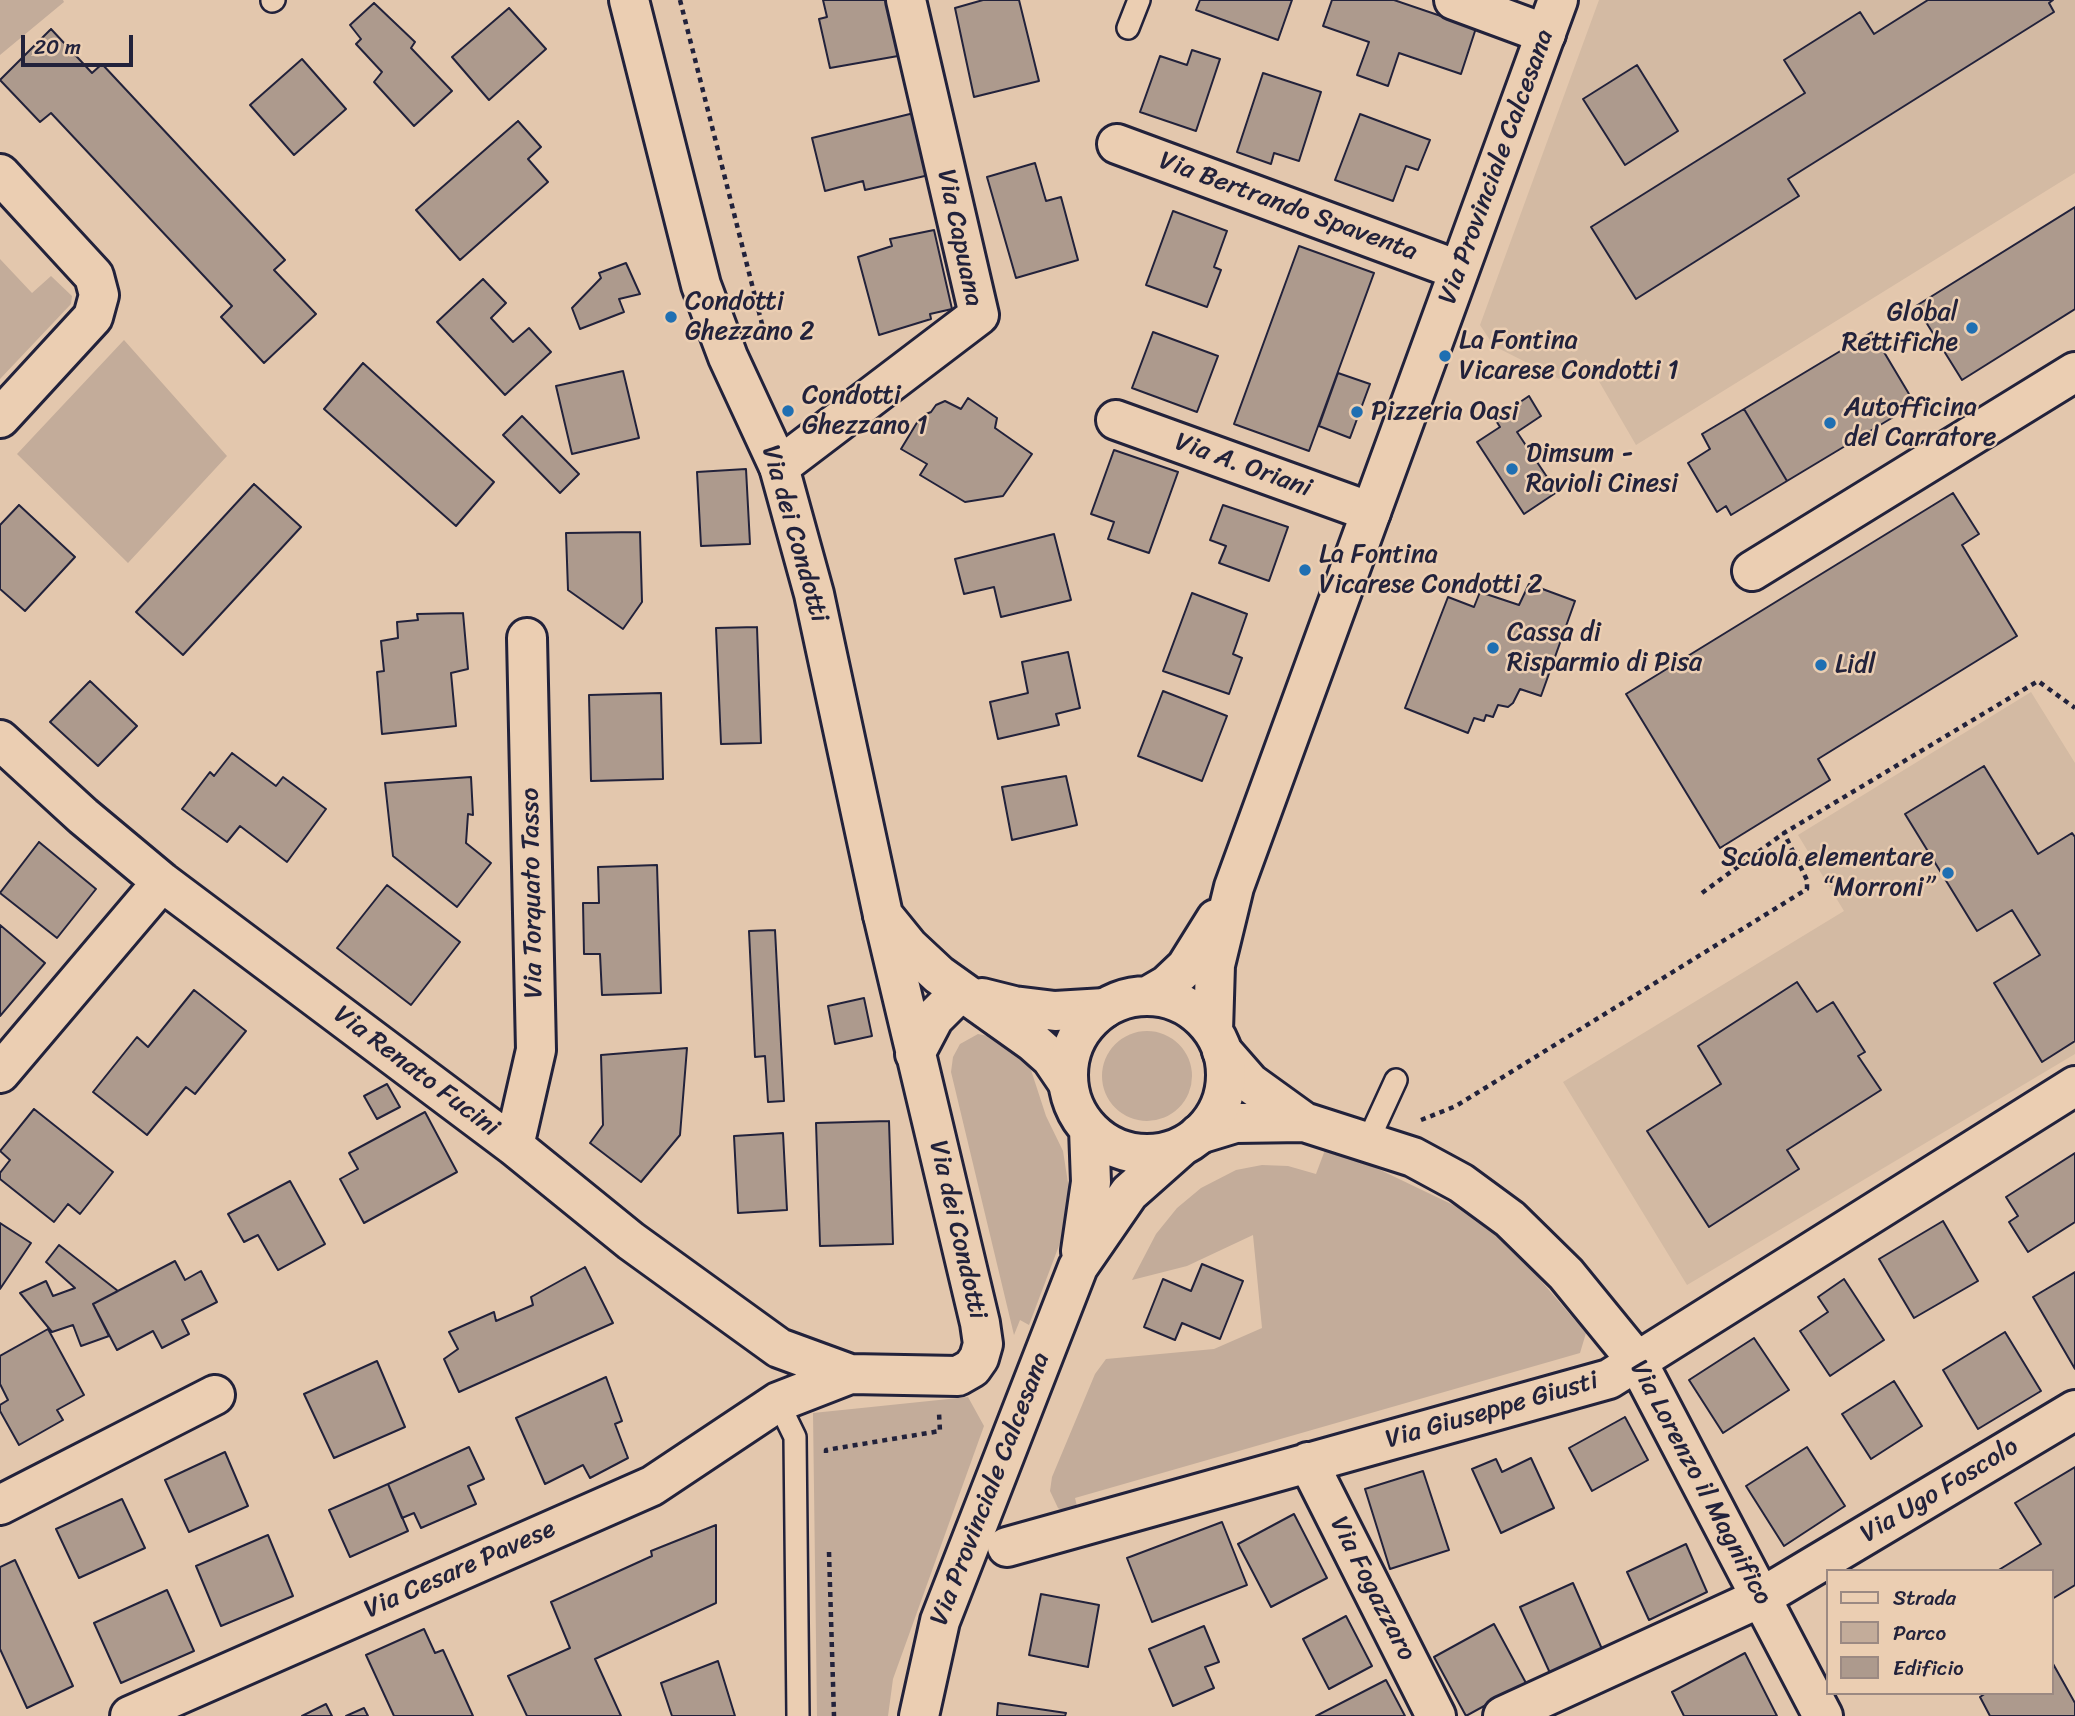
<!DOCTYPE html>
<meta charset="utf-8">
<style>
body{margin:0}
#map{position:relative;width:2075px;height:1716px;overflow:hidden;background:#e3c7ad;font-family:Sriracha,sans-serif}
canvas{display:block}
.legend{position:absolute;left:1826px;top:1569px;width:228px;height:126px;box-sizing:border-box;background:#ebceb2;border:2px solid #9b8982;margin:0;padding:9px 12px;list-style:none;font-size:21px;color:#22223b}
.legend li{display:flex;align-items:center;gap:14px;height:35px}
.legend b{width:35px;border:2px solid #9b8982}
.scale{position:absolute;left:21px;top:35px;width:112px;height:32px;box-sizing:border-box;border:4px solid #22223b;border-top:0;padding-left:9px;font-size:21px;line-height:24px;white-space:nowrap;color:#22223b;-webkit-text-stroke:5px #ebceb2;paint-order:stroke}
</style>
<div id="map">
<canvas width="2075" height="1716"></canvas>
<ul class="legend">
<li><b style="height:9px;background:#ebceb2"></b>Strada</li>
<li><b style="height:19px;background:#c3ac9a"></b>Parco</li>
<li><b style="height:19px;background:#ad9a8d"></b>Edificio</li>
</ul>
<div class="scale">20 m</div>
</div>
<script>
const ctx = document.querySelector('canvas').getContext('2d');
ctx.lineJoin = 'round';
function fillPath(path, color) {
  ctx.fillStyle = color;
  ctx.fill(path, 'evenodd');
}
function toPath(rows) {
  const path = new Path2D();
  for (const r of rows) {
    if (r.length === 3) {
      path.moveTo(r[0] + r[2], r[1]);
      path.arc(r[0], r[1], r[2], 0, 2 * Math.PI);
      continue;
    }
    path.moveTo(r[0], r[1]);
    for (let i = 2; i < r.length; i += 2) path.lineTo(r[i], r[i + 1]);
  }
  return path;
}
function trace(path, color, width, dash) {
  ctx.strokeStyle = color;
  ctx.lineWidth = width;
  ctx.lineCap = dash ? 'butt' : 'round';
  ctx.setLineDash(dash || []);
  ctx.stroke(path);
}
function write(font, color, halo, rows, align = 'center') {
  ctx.font = font + ' Sriracha,sans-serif';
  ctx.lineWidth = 5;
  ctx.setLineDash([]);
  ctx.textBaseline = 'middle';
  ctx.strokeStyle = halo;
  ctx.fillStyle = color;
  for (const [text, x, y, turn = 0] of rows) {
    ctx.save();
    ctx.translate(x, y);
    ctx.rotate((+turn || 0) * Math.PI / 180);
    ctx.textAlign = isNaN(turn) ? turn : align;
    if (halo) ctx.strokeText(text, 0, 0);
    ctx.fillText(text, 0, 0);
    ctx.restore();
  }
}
fillPath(toPath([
 [1599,0,2075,0,2075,173,1636,445,1586,359,1559,379,1494,346,1480,325],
 [2031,692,2075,763,2075,1054,1687,1285,1563,1082,1844,911,1798,835]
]), '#d3baa3');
fillPath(toPath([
 [0,0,63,0,64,2,0,55],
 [0,259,32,293,51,276,72,296,71,304,0,379],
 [124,340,227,456,128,563,17,454],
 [1147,1076,45],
 [978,1034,994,1037,1024,1058,1031,1070,1046,1116,1063,1151,1069,1189,1069,1214,1063,1235,1029,1325,1020,1320,1014,1335,951,1072,953,1057,960,1044],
 [1325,1150,1372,1166,1472,1214,1518,1254,1586,1333,1580,1353,1075,1498,1080,1519,1058,1508,1050,1491,1052,1477,1095,1374,1106,1359,1214,1349,1262,1328,1253,1235,1187,1266,1132,1280,1156,1234,1177,1208,1201,1188,1236,1170,1262,1165,1288,1166,1316,1174],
 [968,1397,984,1426,893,1679,888,1716,817,1716,813,1413]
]), '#c3ac9a');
const building = toPath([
 [823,0,886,0,898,56,830,68,819,19,827,17,823,0],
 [983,0,1019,0,1039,81,974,97,955,8,983,0],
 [1200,0,1292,0,1278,40,1196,10,1200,0],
 [1332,0,1394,0,1476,28,1461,74,1399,53,1388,86,1357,75,1369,42,1323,26,1332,0],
 [1928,0,2053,0,2049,3,2054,12,1788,179,1799,196,1636,299,1591,227,1805,93,1784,60,1860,12,1874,34,1928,0],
 [374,3,415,42,411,48,452,91,414,126,374,82,382,72,356,44,361,39,350,25,374,3],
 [509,8,546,49,489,100,452,57,509,8],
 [51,29,92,73,102,64,285,260,274,270,316,314,264,363,221,317,232,306,51,113,40,122,0,80,51,29],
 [1192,50,1220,59,1196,131,1140,112,1160,56,1187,65,1192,50],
 [302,59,346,109,294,155,250,105,302,59],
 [1637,65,1678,131,1625,165,1583,99,1637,65],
 [1263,73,1321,92,1299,161,1274,153,1271,164,1237,152,1263,73],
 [914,113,929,175,865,190,863,181,825,191,812,138,914,113],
 [1360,114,1430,140,1418,170,1406,166,1393,201,1335,180,1360,114],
 [518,121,541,147,528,159,548,182,460,260,416,210,518,121],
 [1035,163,1046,201,1061,197,1078,260,1016,278,987,177,1035,163],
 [2075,207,2075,309,1962,380,1916,306,2075,207],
 [1173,211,1227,231,1214,267,1221,270,1207,307,1146,285,1173,211],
 [934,230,952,309,930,314,931,319,879,335,858,257,892,246,890,239,934,230],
 [1299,246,1374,273,1309,451,1234,424,1299,246],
 [626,263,640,294,619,299,624,312,580,329,572,308,601,278,599,273,626,263],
 [483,279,506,303,491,318,513,342,529,328,551,352,505,395,437,322,483,279],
 [1153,332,1218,356,1197,412,1132,388,1153,332],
 [1872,332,1915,404,1787,481,1744,409,1872,332],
 [363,363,494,482,456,526,324,409,363,363],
 [623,371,639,438,572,454,556,386,623,371],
 [1338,373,1370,384,1350,438,1319,426,1338,373],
 [1529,396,1541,416,1517,432,1557,492,1524,514,1477,442,1500,427,1495,419,1529,396],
 [968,398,997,418,995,428,1032,454,1003,496,965,502,920,475,927,464,901,449,921,416,931,412,936,405,945,401,961,409,968,398],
 [1744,409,1787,481,1731,515,1726,506,1717,512,1688,463,1710,449,1702,434,1744,409],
 [522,416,579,474,560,493,503,435,522,416],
 [1114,450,1178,472,1149,553,1108,539,1114,522,1091,514,1114,450],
 [746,469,750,544,701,546,697,472,746,469],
 [254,484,301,527,183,655,136,612,254,484],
 [1953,493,1979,534,1962,545,2017,636,1818,759,1830,780,1720,848,1626,694,1953,493],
 [19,505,75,557,25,611,0,589,0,525,19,505],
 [1223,505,1288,527,1269,581,1219,563,1226,546,1210,540,1223,505],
 [640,532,642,602,623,629,568,590,566,533,640,532],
 [1054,534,1071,600,1001,617,994,587,964,594,955,559,1054,534],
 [1529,584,1575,601,1541,696,1520,689,1513,703,1508,707,1498,705,1493,717,1486,715,1484,721,1474,718,1468,733,1405,708,1448,597,1474,607,1480,592,1519,605,1529,584],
 [1192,593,1247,614,1233,654,1242,658,1229,694,1163,671,1192,593],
 [463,613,468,669,451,673,456,726,382,734,377,672,384,671,381,641,398,638,397,622,418,620,417,614,463,613],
 [757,627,761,743,721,744,716,628,757,627],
 [1068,652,1080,708,1056,714,1059,725,998,739,990,702,1028,693,1022,662,1068,652],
 [90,681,137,726,98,766,50,722,90,681],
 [1163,691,1227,716,1202,781,1138,756,1163,691],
 [661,693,663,779,591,781,589,695,661,693],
 [232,753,276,786,283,777,326,809,287,862,240,826,227,842,182,809,210,772,214,776,232,753],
 [1984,766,2038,854,2072,833,2075,837,2075,1041,2042,1062,1994,983,2040,955,2012,910,1977,931,1905,814,1984,766],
 [1066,776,1077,825,1012,840,1002,787,1066,776],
 [471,777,473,815,468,814,466,843,491,863,457,907,393,856,385,783,471,777],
 [39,842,96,889,57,938,0,893,39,842],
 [657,865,661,993,602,995,600,954,584,954,583,903,599,903,598,867,657,865],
 [387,885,460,942,411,1005,337,948,387,885],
 [0,925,45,963,0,1016,0,925],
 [775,930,784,1101,768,1102,765,1056,755,1057,749,931,775,930],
 [1797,982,1817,1012,1833,1002,1865,1052,1858,1056,1881,1090,1787,1150,1799,1169,1709,1227,1647,1131,1721,1084,1698,1046,1797,982],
 [194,990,246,1031,195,1094,186,1087,147,1135,93,1092,137,1037,148,1047,194,990],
 [864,998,872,1036,835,1044,828,1006,864,998],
 [687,1048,680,1135,641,1182,590,1143,603,1125,601,1055,687,1048],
 [387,1084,400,1107,377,1119,364,1096,387,1084],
 [34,1109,113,1172,80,1214,68,1204,54,1222,0,1179,0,1173,10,1160,0,1151,34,1109],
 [425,1112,457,1172,364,1223,340,1179,358,1169,349,1153,425,1112],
 [889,1121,893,1244,820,1246,816,1123,889,1121],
 [783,1133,787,1210,738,1213,734,1136,783,1133],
 [2075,1153,2075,1222,2028,1252,2009,1222,2018,1216,2006,1197,2075,1153],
 [290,1181,325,1244,278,1270,258,1235,244,1242,228,1214,290,1181],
 [1943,1221,1978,1281,1914,1318,1879,1259,1943,1221],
 [0,1223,31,1243,0,1289,0,1223],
 [59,1245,118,1291,93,1304,109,1336,81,1346,73,1325,52,1332,20,1293,46,1281,53,1296,75,1288,46,1262,59,1245],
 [175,1261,185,1280,201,1271,217,1302,182,1320,189,1334,162,1348,153,1331,117,1350,93,1304,175,1261],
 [1202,1264,1243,1281,1220,1339,1182,1323,1175,1340,1144,1327,1163,1279,1191,1291,1202,1264],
 [585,1267,613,1323,459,1392,444,1359,458,1349,449,1332,494,1312,496,1321,533,1305,531,1297,585,1267],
 [2075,1272,2075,1369,2033,1297,2075,1272],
 [1844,1279,1884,1340,1830,1376,1800,1331,1828,1312,1818,1297,1844,1279],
 [48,1329,84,1395,57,1410,63,1420,19,1445,0,1411,0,1405,8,1400,0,1384,0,1356,48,1329],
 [2005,1332,2041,1391,1978,1429,1943,1370,2005,1332],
 [1754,1338,1789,1390,1723,1433,1689,1380,1754,1338],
 [377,1361,405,1427,334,1458,304,1394,377,1361],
 [606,1377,622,1421,615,1424,628,1458,590,1478,583,1465,545,1484,516,1418,606,1377],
 [1894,1381,1922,1426,1871,1459,1842,1414,1894,1381],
 [1625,1417,1648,1460,1592,1491,1569,1448,1625,1417],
 [469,1447,484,1479,468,1486,476,1504,421,1528,414,1513,402,1518,388,1484,469,1447],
 [1807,1447,1845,1506,1784,1546,1746,1486,1807,1447],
 [225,1452,248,1506,189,1532,165,1480,225,1452],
 [1531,1458,1554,1508,1501,1533,1472,1469,1496,1459,1502,1472,1531,1458],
 [2075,1467,2075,1585,2052,1599,2052,1571,1997,1571,2041,1544,2015,1503,2075,1467],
 [1423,1471,1449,1550,1390,1569,1365,1489,1423,1471],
 [388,1484,408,1531,350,1557,329,1510,388,1484],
 [122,1499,145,1548,79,1578,56,1529,122,1499],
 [1294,1514,1327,1578,1271,1607,1238,1544,1294,1514],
 [1222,1522,1247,1585,1152,1622,1127,1558,1222,1522],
 [716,1525,716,1603,595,1659,621,1716,527,1716,508,1676,570,1648,551,1602,652,1556,651,1551,716,1525],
 [268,1535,293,1596,221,1626,196,1566,268,1535],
 [1686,1544,1707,1592,1649,1620,1627,1572,1686,1544],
 [15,1560,73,1686,27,1708,0,1649,0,1567,15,1560],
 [1573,1583,1602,1649,1550,1673,1520,1607,1573,1583],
 [167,1590,194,1651,121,1683,94,1623,167,1590],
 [1041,1594,1099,1605,1088,1667,1029,1655,1041,1594],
 [1346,1616,1372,1666,1329,1689,1303,1639,1346,1616],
 [1494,1624,1526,1683,1466,1716,1434,1657,1494,1624],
 [1204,1626,1219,1662,1205,1667,1214,1688,1173,1706,1149,1649,1204,1626],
 [424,1629,435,1653,443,1650,473,1716,394,1716,366,1655,424,1629],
 [1745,1653,1777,1716,1684,1716,1672,1692,1745,1653],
 [718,1661,735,1716,672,1716,661,1683,718,1661],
 [2052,1662,2075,1703,2075,1716,1990,1716,1980,1697,1986,1693,2052,1693,2052,1662],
 [1386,1680,1405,1716,1316,1716,1386,1680],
 [998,1703,1066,1713,1065,1716,997,1716,998,1703],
 [326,1704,332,1716,302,1716,326,1704],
 [364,1708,368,1716,346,1716,364,1708]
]);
fillPath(building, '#ad9a8d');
trace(building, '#22223b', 2);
const service = toPath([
 [272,1,274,0],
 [1128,28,1139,0],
 [1368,1141,1396,1080],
 [778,1402,795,1437,798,1716]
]);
const minor = toPath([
 [1454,0,1546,34],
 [1117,144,1458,270],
 [0,174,94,276,99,295,93,317,0,418],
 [1116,420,1371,512],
 [779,467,979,315,906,0],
 [1752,571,2075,372],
 [0,740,83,816,162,882,514,1146,631,1241,779,1348,850,1374,958,1376,972,1368,979,1358,983,1344,980,1323,883,915],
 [1222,1051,1250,1083,1304,1122],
 [915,1054,934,1018,960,992],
 [0,1073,162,882],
 [1199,1134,1235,1123,1304,1122,1413,1157,1461,1183,1510,1219,1566,1274,1637,1361,1823,1716],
 [514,1146,536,1050,527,638],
 [1308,1462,1436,1716],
 [0,1505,215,1395],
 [1007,1547,1609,1379,2075,1086],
 [130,1716,652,1486,778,1402,850,1374],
 [1503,1716,1762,1597,2075,1410]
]);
const tertiary = toPath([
 [629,0,701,285,728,357,779,467,814,594,883,915,909,947,939,975,1033,1042,1051,1058,1068,1083],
 [982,998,1014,1006,1055,1011,1105,1008]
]);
const secondary = toPath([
 [1148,996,1167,985,1186,967,1216,919],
 [1147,1075,79],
 [1213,1031,1215,965,1234,887,1558,0],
 [1081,1251,1091,1182,1089,1129],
 [919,1716,940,1621,1078,1267,1129,1193,1182,1146]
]);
trace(service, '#22223b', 26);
trace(minor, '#22223b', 44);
trace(tertiary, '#22223b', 44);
trace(secondary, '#22223b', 44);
trace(toPath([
 [680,0,765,336,760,339],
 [1702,893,1784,833],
 [1421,1120,1456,1106,1807,889,1807,880,1784,833,2038,681,2075,708],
 [826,1453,826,1450,940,1431,939,1413],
 [829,1552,834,1716]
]), '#22223b', 4.5, [5, 5]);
trace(service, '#ebceb2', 21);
trace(minor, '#ebceb2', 38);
trace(tertiary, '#ebceb2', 38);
trace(secondary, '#ebceb2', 38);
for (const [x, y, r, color] of [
 [671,317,7,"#1f6fb2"],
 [1972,328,7,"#1f6fb2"],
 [1445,356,7,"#1f6fb2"],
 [788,411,7,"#1f6fb2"],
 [1357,412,7,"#1f6fb2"],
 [1830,423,7,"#1f6fb2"],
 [1512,469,7,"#1f6fb2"],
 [1305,570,7,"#1f6fb2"],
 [1493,648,7,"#1f6fb2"],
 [1821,665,7,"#1f6fb2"],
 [1948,873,7,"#1f6fb2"]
]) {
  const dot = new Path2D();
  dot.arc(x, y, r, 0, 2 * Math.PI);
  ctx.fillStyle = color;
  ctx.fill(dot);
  trace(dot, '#ebceb2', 2.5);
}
write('26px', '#22223b', '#ebceb2', [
 ["Via Provinciale Calcesana",1497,167,-70],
 ["Via Bertrando Spaventa",1288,207,20],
 ["Via Capuana",959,238,78],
 ["Via A. Oriani",1243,466,20],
 ["Via dei Condotti",794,534,74],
 ["Via Torquato Tasso",533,893,-91],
 ["Via Renato Fucini",416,1072,37],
 ["Via dei Condotti",957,1230,77],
 ["Via Giuseppe Giusti",1492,1411,-16],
 ["Via Lorenzo il Magnifico",1700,1483,62],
 ["Via Provinciale Calcesana",991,1489,-69],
 ["Via Ugo Foscolo",1940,1491,-31],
 ["Via Cesare Pavese",460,1570,-24],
 ["Via Fogazzaro",1372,1589,63]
]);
write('26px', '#22223b', '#ebceb2', [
 ["Condotti",685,302],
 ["Ghezzano 2",685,332],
 ["Global",1958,313,"right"],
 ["Rettifiche",1958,343,"right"],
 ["La Fontina",1459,341],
 ["Vicarese Condotti 1",1459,371],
 ["Condotti",802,396],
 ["Ghezzano 1",802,426],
 ["Autofficina",1844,408],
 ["del Carratore",1844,438],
 ["Pizzeria Oasi",1371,412],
 ["Dimsum -",1526,454],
 ["Ravioli Cinesi",1526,484],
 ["La Fontina",1319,555],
 ["Vicarese Condotti 2",1319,585],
 ["Cassa di",1507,633],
 ["Risparmio di Pisa",1507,663],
 ["Lidl",1835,665],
 ["Scuola elementare",1934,858,"right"],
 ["“Morroni”",1934,888,"right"]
], 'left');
</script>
